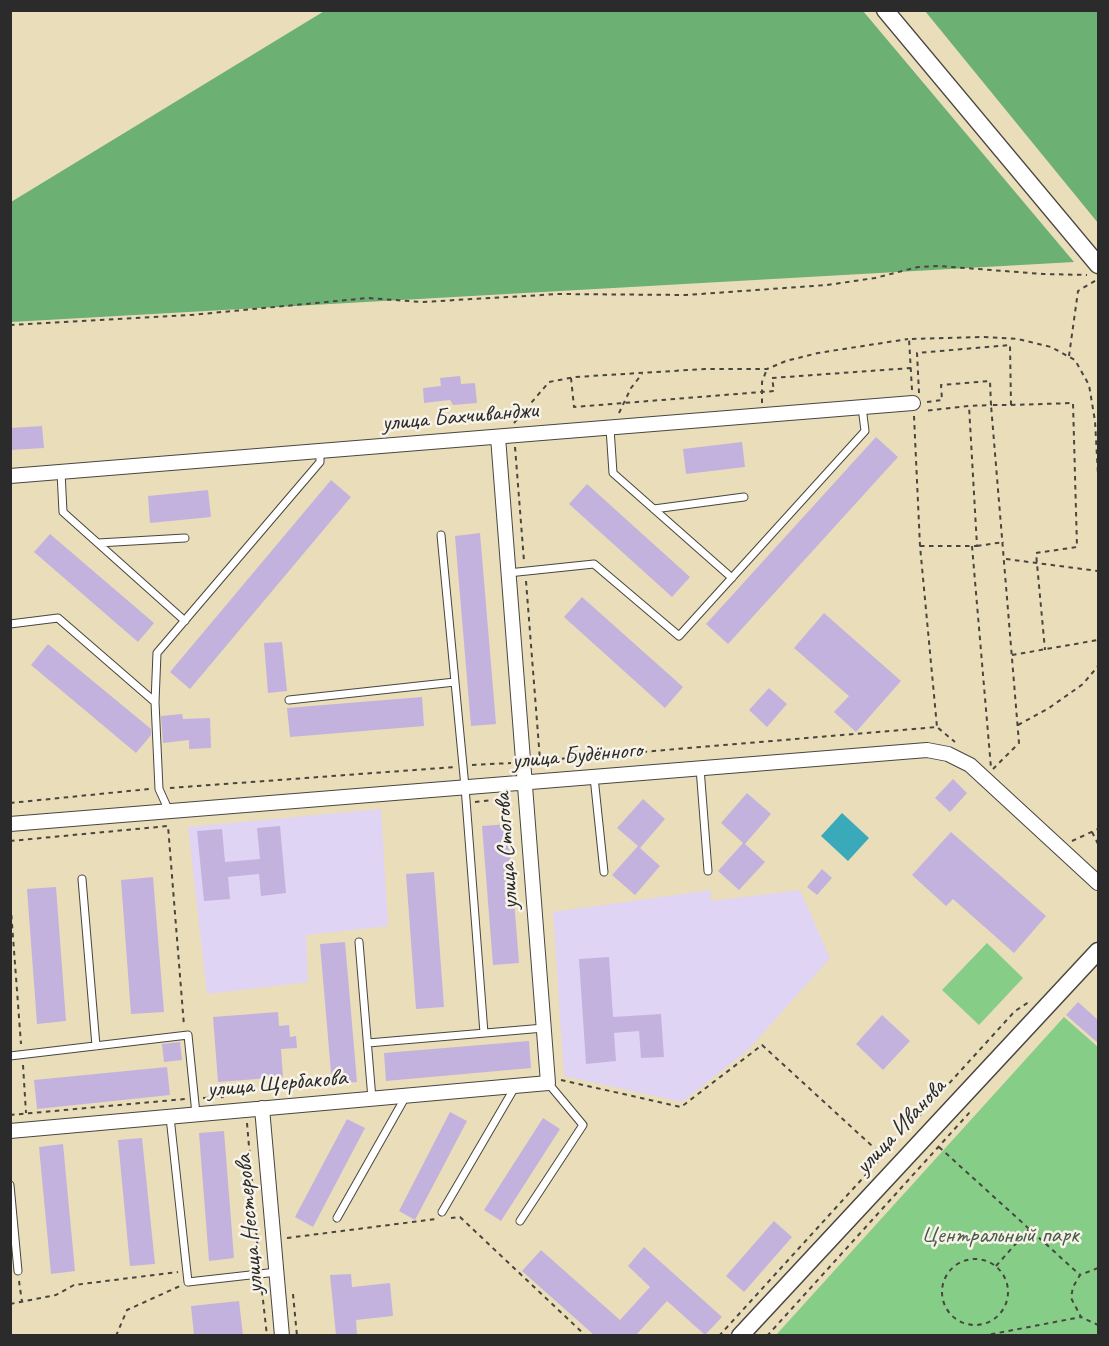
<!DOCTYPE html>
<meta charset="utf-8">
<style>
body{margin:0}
#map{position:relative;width:1109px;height:1346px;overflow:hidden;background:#eaddba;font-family:Caveat,sans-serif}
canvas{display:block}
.frame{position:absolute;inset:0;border:12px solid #2b2b2b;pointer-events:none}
</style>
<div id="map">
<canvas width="1109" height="1346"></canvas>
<div class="frame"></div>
</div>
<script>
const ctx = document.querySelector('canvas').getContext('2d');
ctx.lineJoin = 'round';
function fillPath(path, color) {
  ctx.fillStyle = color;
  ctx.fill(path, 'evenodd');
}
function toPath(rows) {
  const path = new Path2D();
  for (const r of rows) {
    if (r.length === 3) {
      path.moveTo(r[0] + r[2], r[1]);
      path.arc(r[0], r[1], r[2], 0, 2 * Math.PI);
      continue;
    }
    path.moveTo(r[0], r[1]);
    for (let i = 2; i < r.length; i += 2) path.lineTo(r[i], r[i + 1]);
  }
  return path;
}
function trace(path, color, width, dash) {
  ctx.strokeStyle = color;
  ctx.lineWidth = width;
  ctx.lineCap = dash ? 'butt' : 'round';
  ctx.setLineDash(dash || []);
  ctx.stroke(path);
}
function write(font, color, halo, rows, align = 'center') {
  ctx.font = font + ' Caveat,sans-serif';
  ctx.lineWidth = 5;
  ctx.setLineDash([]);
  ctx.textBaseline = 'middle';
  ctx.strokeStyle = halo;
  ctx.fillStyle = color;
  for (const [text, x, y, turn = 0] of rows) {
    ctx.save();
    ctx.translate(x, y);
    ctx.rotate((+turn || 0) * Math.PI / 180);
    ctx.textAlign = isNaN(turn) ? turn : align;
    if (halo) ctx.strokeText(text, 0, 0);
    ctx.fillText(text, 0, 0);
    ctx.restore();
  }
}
fillPath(toPath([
 [381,809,388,926,306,935,308,982,207,994,188,827],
 [711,890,711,901,800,890,830,958,748,1050,682,1102,564,1076,553,912]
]), '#e0d4f4');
fillPath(toPath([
 [987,943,1023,978,979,1025,942,990],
 [1064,1017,1098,1047,1098,1335,776,1335]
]), '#86cd88');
fillPath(toPath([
 [326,10,863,11,1074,262,11,322,11,202],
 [925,11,1098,11,1098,223]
]), '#6cb074');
fillPath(toPath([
 [842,813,869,838,848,861,821,836]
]), '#3aa9b9');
fillPath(toPath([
 [460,376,461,384,475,383,477,403,453,405,450,400,424,403,423,388,441,386,440,378],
 [42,426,44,448,10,450,10,428],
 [876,437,898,457,728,644,706,624],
 [742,442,745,467,686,474,683,449],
 [331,480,351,497,190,689,170,672],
 [587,484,690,577,672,597,569,504],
 [208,490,211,517,150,523,148,496],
 [480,533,496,724,471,726,455,536],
 [50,534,154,623,138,642,34,552],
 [582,597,683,687,665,708,564,617],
 [824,613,901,681,856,732,834,712,849,696,794,648],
 [282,642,287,691,268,693,264,643],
 [48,644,151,729,151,735,136,753,31,665],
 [769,688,787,704,767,727,749,710],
 [422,697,424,726,290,737,287,708],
 [182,714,183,719,210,718,211,748,189,749,189,740,163,743,161,716],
 [953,779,967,793,950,812,935,798],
 [747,793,771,814,745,844,765,862,739,890,718,871,743,843,721,823],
 [643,799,665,819,640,848,660,866,635,895,612,875,638,846,617,828],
 [508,824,519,963,493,965,482,826],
 [280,826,286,893,261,896,259,874,228,877,230,899,204,901,197,831,222,829,225,862,260,859,257,828],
 [951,832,1046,916,1014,953,953,899,946,906,912,875],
 [822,869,832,878,817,895,807,887],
 [434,872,444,1007,416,1009,406,874],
 [153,877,164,1012,131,1014,121,880],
 [56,887,66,1021,37,1024,27,889],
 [345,942,357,1082,332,1084,320,944],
 [609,957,613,1017,661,1014,664,1057,641,1058,639,1031,614,1033,616,1061,586,1064,579,959],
 [1078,1002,1098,1020,1098,1043,1066,1015],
 [278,1012,279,1026,289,1025,290,1037,296,1036,297,1048,281,1049,283,1077,218,1082,213,1017],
 [882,1015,910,1041,883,1070,856,1044],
 [529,1041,531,1068,386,1081,384,1053],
 [180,1042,182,1060,164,1062,162,1044],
 [167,1067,170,1095,37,1109,34,1080],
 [450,1112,467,1121,415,1220,399,1211],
 [543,1118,560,1129,501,1221,484,1210],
 [347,1119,365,1128,313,1227,295,1217],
 [224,1131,234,1258,209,1261,199,1133],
 [142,1138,155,1264,130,1266,118,1140],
 [63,1144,75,1271,51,1274,39,1147],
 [774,1221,792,1237,744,1292,726,1276],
 [644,1247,722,1317,705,1335,667,1301,636,1335,594,1335,522,1271,541,1250,620,1320,650,1287,628,1266],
 [351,1274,352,1287,390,1283,393,1316,356,1320,357,1335,336,1335,330,1275],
 [239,1301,243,1335,194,1335,191,1306]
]), '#c4b2de');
const service = toPath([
 [610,428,613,473,732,578],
 [61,472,63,512,185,621],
 [654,509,744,497],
 [441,535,465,787,484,1033],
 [98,543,185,538],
 [508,573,594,564,679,636,865,431,862,407],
 [10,624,58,618,155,702],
 [289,700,455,682],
 [700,768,708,871],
 [594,777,604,872],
 [169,811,159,789,155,702,157,653,320,462,320,452],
 [82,879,96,1046],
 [359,942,372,1099],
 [368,1043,544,1028],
 [10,1056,188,1035,196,1114],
 [170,1117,188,1282,277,1272],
 [10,1185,18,1271],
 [442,1212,515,1087],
 [337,1218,406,1096],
 [520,1221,583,1125,548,1083]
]);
const minor = toPath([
 [10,476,913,403],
 [10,824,927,750,948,754,970,765,1098,883],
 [262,1108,282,1336],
 [10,1131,548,1083,498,437]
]);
const tertiary = toPath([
 [885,10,1098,265],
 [740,1336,1098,951]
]);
trace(service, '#484640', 9);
trace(minor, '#484640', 16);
trace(tertiary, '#484640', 19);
trace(toPath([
 [10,325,191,315,368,298,422,302,559,294,686,295,827,285,875,278,918,267,939,266,1043,274,1087,275],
 [1069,356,1078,291,1098,279],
 [571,378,574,407,774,391,772,378,911,368],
 [912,390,909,339,984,337,1018,339,1051,347,1075,360,1089,385,1095,421,1098,474],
 [919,393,917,353,1010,345,1011,405,991,405,1019,743,993,769],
 [927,402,942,400,941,385,990,381,991,405,969,406],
 [762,403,762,382,767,369],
 [1011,405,1073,403,1077,547,1036,553,1045,650],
 [619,413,631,388,642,374],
 [914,416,920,546,937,727],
 [514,423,549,382,575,377,705,369,767,369,786,361,818,353,908,339],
 [515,447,524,561],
 [920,546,977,546,969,406,924,411],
 [972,546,991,768],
 [977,546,1004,542],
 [1006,559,1098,571],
 [526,581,540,760],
 [1012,655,1098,640],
 [1018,725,1049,708,1083,684,1098,666],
 [535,761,937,727,955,742],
 [472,765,511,763],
 [170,788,455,767],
 [475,802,502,799],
 [10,803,149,789],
 [1092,832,1098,844],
 [10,841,168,826,184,1026],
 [1072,841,1098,829],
 [10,897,21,1044],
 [23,1065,26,1113],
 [561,1080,681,1107,762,1045,883,1156],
 [203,1098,224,1097],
 [10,1115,185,1099],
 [247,1123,259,1264],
 [939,1147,1080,1275],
 [451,1218,460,1217,586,1336],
 [287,1238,436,1219],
 [975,1292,33],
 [996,1266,1029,1229],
 [1098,1268,1080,1275,1073,1287,1071,1298,1081,1317,1098,1325],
 [19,1281,22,1302],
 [261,1282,267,1336],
 [293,1294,297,1336],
 [10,1304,56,1295,74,1285,178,1272],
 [116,1336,127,1310,180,1286],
 [719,1336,1015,1011,1029,1002],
 [767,1336,970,1112],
 [982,1336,1081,1317]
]), '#484640', 2, [4.5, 4.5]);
trace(service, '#fff', 7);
trace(minor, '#fff', 14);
trace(tertiary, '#fff', 16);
write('24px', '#2b2b2b', '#f7f3e8', [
 ["улица Бахчиванджи",460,417,-5],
 ["улица Будённого",577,756,-5],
 ["улица Стогова",507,851,-94],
 ["улица Щербакова",277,1084,-5],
 ["улица Иванова",901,1127,-47],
 ["улица Нестерова",250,1224,-95]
]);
write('24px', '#465c47', '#f7f3e8', [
 ["Центральный парк",1000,1236]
]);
</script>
